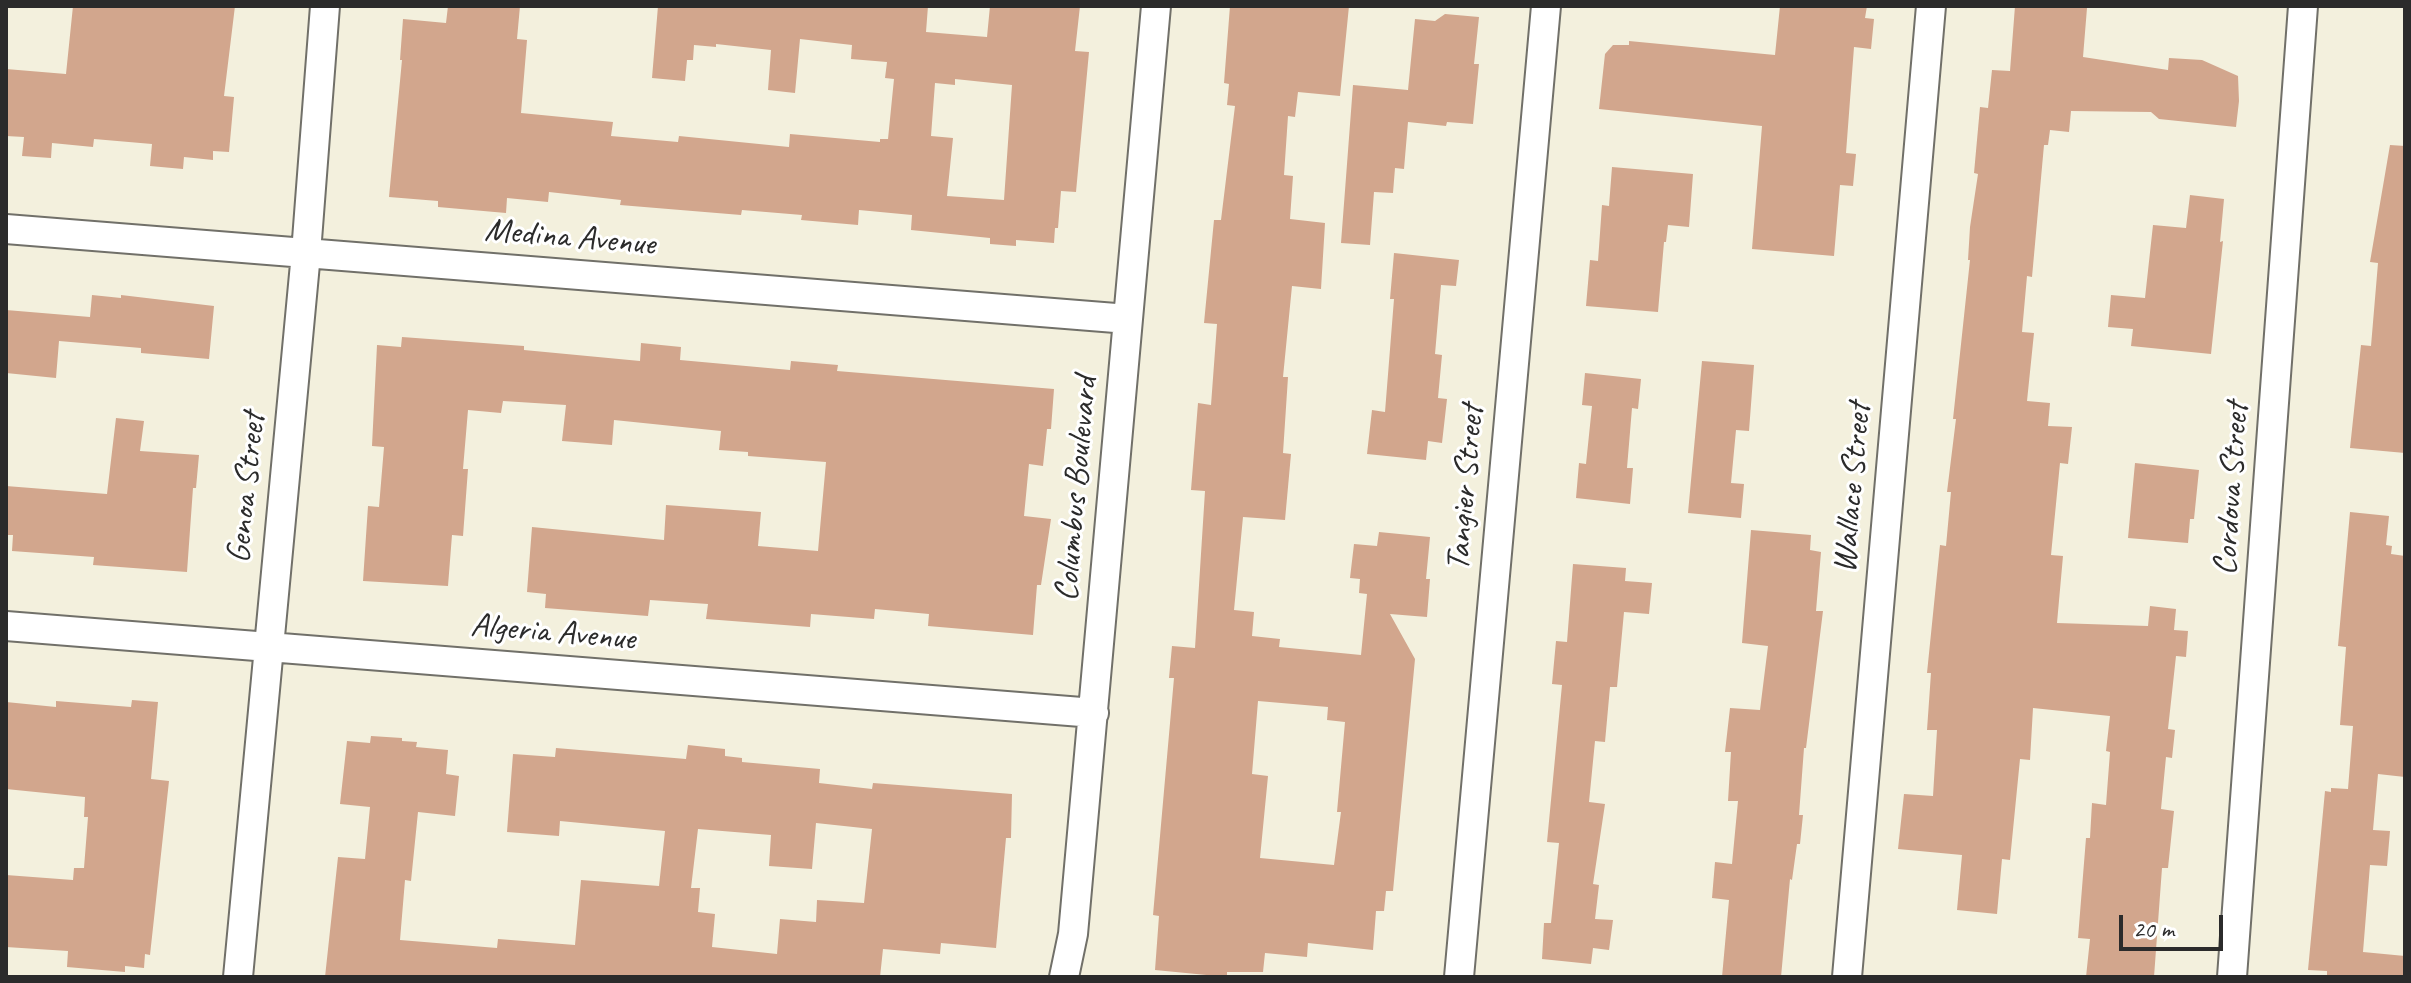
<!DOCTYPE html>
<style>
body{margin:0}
#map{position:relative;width:2411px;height:983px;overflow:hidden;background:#f3f0dd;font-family:Caveat,sans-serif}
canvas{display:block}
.frame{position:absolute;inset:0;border:8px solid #2b2b2b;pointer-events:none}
.scale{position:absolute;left:2119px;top:915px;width:104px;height:36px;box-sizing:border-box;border:4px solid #2b2b2b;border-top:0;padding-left:10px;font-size:24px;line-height:28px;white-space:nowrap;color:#2b2b2b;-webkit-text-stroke:6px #fff;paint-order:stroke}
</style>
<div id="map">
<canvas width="2411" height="983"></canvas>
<div class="frame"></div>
<div class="scale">20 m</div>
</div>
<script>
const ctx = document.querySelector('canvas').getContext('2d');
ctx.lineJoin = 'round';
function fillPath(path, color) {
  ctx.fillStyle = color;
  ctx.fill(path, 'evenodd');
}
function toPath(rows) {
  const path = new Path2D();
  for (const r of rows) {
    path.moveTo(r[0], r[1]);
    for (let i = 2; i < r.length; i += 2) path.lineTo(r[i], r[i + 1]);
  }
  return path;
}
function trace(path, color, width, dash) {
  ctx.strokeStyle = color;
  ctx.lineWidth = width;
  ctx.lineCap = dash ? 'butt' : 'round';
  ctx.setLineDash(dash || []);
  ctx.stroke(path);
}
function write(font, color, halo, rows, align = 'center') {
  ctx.font = font + ' Caveat,sans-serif';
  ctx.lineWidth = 6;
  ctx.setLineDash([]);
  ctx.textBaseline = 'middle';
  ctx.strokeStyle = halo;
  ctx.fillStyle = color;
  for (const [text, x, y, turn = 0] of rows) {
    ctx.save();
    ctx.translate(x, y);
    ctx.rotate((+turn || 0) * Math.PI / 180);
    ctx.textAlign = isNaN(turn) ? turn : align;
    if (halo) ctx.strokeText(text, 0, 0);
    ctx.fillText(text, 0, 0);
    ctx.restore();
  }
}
fillPath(toPath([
 [73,6,235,6,224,96,234,97,229,152,213,151,213,160,184,157,183,169,150,166,152,144,94,139,93,147,52,143,51,158,22,156,24,137,6,136,6,69,66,74],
 [448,6,520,6,517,39,527,40,521,113,613,122,611,136,678,142,679,136,789,147,790,134,880,142,880,139,888,139,894,79,885,78,887,62,851,59,852,45,800,39,795,93,768,90,771,50,716,44,716,47,694,45,693,60,687,60,685,81,652,78,658,6,928,6,926,32,987,37,990,6,1080,6,1075,51,1089,52,1076,192,1061,191,1058,228,1055,228,1054,243,1016,240,1016,246,990,244,990,238,911,230,912,215,859,210,858,225,801,220,802,215,742,210,741,215,620,205,621,200,549,192,548,202,507,198,506,213,438,207,438,201,389,197,402,60,400,60,403,19,446,23],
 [955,79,1012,85,1004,200,947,196,953,138,931,136,935,83,955,85],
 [1230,6,1349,6,1340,96,1298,92,1295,117,1288,116,1284,175,1293,176,1290,219,1325,223,1321,289,1292,286,1283,377,1288,377,1283,453,1291,454,1285,520,1243,517,1234,610,1254,612,1252,636,1280,639,1279,647,1361,655,1367,594,1359,593,1360,579,1350,578,1354,544,1377,546,1379,532,1430,537,1426,579,1430,579,1427,617,1390,614,1415,659,1393,891,1386,891,1384,911,1376,911,1373,950,1308,943,1307,957,1265,953,1263,972,1227,972,1227,977,1155,970,1159,916,1153,915,1174,678,1169,678,1172,646,1195,648,1205,491,1191,490,1198,403,1211,405,1217,324,1204,323,1214,220,1221,220,1235,106,1227,105,1229,84,1224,83],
 [1258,701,1328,707,1327,720,1345,722,1337,812,1341,812,1334,865,1260,858,1268,776,1252,774],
 [1780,6,1867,6,1865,18,1874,19,1871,49,1854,47,1846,153,1856,154,1853,186,1840,185,1834,256,1752,249,1762,126,1599,109,1605,54,1613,45,1629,45,1629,41,1775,55],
 [2015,6,2087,8,2083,57,2168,70,2169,58,2202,60,2238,76,2239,101,2236,127,2159,119,2151,112,2071,111,2069,132,2050,130,2048,145,2044,145,2032,277,2027,276,2022,332,2034,333,2027,401,2050,403,2048,426,2072,427,2068,464,2060,463,2051,555,2063,556,2057,623,2148,626,2150,606,2176,609,2174,630,2188,631,2186,657,2176,656,2168,729,2175,730,2172,758,2166,757,2161,809,2174,811,2168,868,2162,868,2154,977,2086,977,2090,939,2078,938,2086,838,2090,838,2092,803,2106,805,2110,752,2106,751,2110,716,2033,708,2030,760,2020,759,2010,860,2002,859,1997,914,1957,910,1962,855,1898,849,1904,794,1933,796,1937,730,1927,730,1931,673,1927,673,1940,545,1946,546,1951,492,1947,492,1956,419,1953,419,1970,260,1968,260,1970,227,1978,174,1974,173,1980,107,1988,108,1992,70,2010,71],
 [1445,14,1479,17,1474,64,1479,64,1473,124,1447,122,1446,126,1408,122,1404,169,1395,168,1393,193,1374,192,1370,245,1341,243,1353,85,1408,90,1415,19,1435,21],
 [2390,145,2405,146,2405,453,2350,448,2361,345,2371,346,2378,263,2370,262],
 [1612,167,1693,174,1689,227,1668,225,1666,242,1664,242,1658,312,1586,306,1590,260,1598,261,1602,205,1609,206],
 [2190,195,2224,199,2220,242,2223,241,2211,354,2131,346,2133,329,2108,327,2111,295,2145,298,2153,225,2186,228],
 [1394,253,1459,260,1456,286,1441,285,1435,354,1442,355,1438,398,1447,399,1442,443,1428,441,1426,460,1367,454,1372,410,1385,412,1394,299,1390,299],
 [92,295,121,298,121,295,214,306,209,359,141,353,141,348,59,341,56,378,6,373,6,310,90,317],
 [402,337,524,346,524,350,640,361,641,343,681,347,680,360,790,370,791,361,838,365,837,371,1054,389,1051,429,1047,429,1043,466,1029,464,1024,516,1051,519,1041,585,1037,585,1033,635,928,626,929,614,875,609,874,619,811,614,810,627,706,619,708,604,650,600,648,616,545,608,546,594,527,592,532,527,664,540,666,505,761,512,758,546,818,551,826,462,748,456,748,452,719,450,721,431,614,420,612,445,562,441,566,405,503,401,501,413,468,410,463,469,468,469,463,536,452,535,448,586,363,581,368,506,379,507,384,447,372,446,377,345,401,347],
 [1702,361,1754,365,1749,431,1736,430,1731,483,1744,484,1741,518,1688,513],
 [1585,373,1641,379,1638,409,1632,408,1627,468,1633,468,1630,504,1576,498,1579,463,1586,464,1592,406,1582,405],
 [116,418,144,421,140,451,199,455,196,488,193,488,187,572,93,565,94,557,12,551,13,535,6,535,6,486,107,494],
 [2135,463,2199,470,2194,519,2190,519,2188,543,2128,538],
 [2350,512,2389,516,2386,545,2392,546,2391,554,2405,556,2405,777,2378,774,2373,830,2390,831,2387,866,2370,865,2363,952,2405,956,2405,977,2327,977,2327,971,2308,970,2325,791,2331,792,2331,788,2348,789,2353,726,2340,725,2346,647,2338,646],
 [1751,530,1811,535,1810,550,1821,552,1816,611,1823,611,1806,748,1804,748,1799,815,1803,815,1800,844,1797,844,1792,880,1790,879,1781,977,1722,977,1729,900,1712,898,1715,862,1732,864,1738,801,1728,801,1731,752,1725,752,1730,708,1760,710,1768,646,1742,643],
 [1573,564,1626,568,1625,581,1652,583,1649,614,1624,612,1617,687,1610,687,1605,742,1595,741,1589,802,1605,804,1593,884,1599,885,1595,919,1613,920,1609,950,1593,948,1591,964,1542,959,1544,923,1551,923,1559,843,1547,842,1562,685,1552,684,1556,641,1567,642],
 [132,700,158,702,151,779,169,781,150,955,145,954,144,968,125,966,125,972,67,967,68,951,6,947,6,875,73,880,74,868,84,868,88,817,84,817,85,797,6,789,6,702,56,707,56,701,131,707],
 [371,736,402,738,402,741,417,742,416,747,448,750,446,774,459,776,455,816,418,812,411,881,405,880,400,940,497,948,498,939,575,945,581,880,659,886,665,831,560,821,559,836,507,832,513,754,555,757,556,748,686,759,688,745,725,749,725,756,742,758,742,762,820,769,819,783,872,789,873,783,1012,794,1011,838,1006,838,996,948,941,943,940,954,883,949,880,977,707,977,678,975,678,977,325,977,338,857,365,859,370,807,340,804,347,741,370,743],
 [816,823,872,829,864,903,817,900,816,922,780,919,777,954,712,947,715,914,698,912,700,888,691,888,698,829,771,835,769,866,812,869]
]), '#d2a68d');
const minor = toPath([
 [6,229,1128,319],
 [6,626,1094,713],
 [238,977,306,253,325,6],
 [1064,977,1073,934,1156,6],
 [1459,977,1546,6],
 [1847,977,1931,6],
 [2232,977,2303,6]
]);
trace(minor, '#717069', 32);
trace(minor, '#fff', 28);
write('34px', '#2b2b2b', '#fff', [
 ["Medina Avenue",570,238,5],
 ["Genoa Street",247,488,-84],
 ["Tangier Street",1466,488,-85],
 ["Wallace Street",1853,488,-85],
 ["Columbus Boulevard",1077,489,-85],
 ["Cordova Street",2232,489,-86],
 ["Algeria Avenue",553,633,5]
]);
</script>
